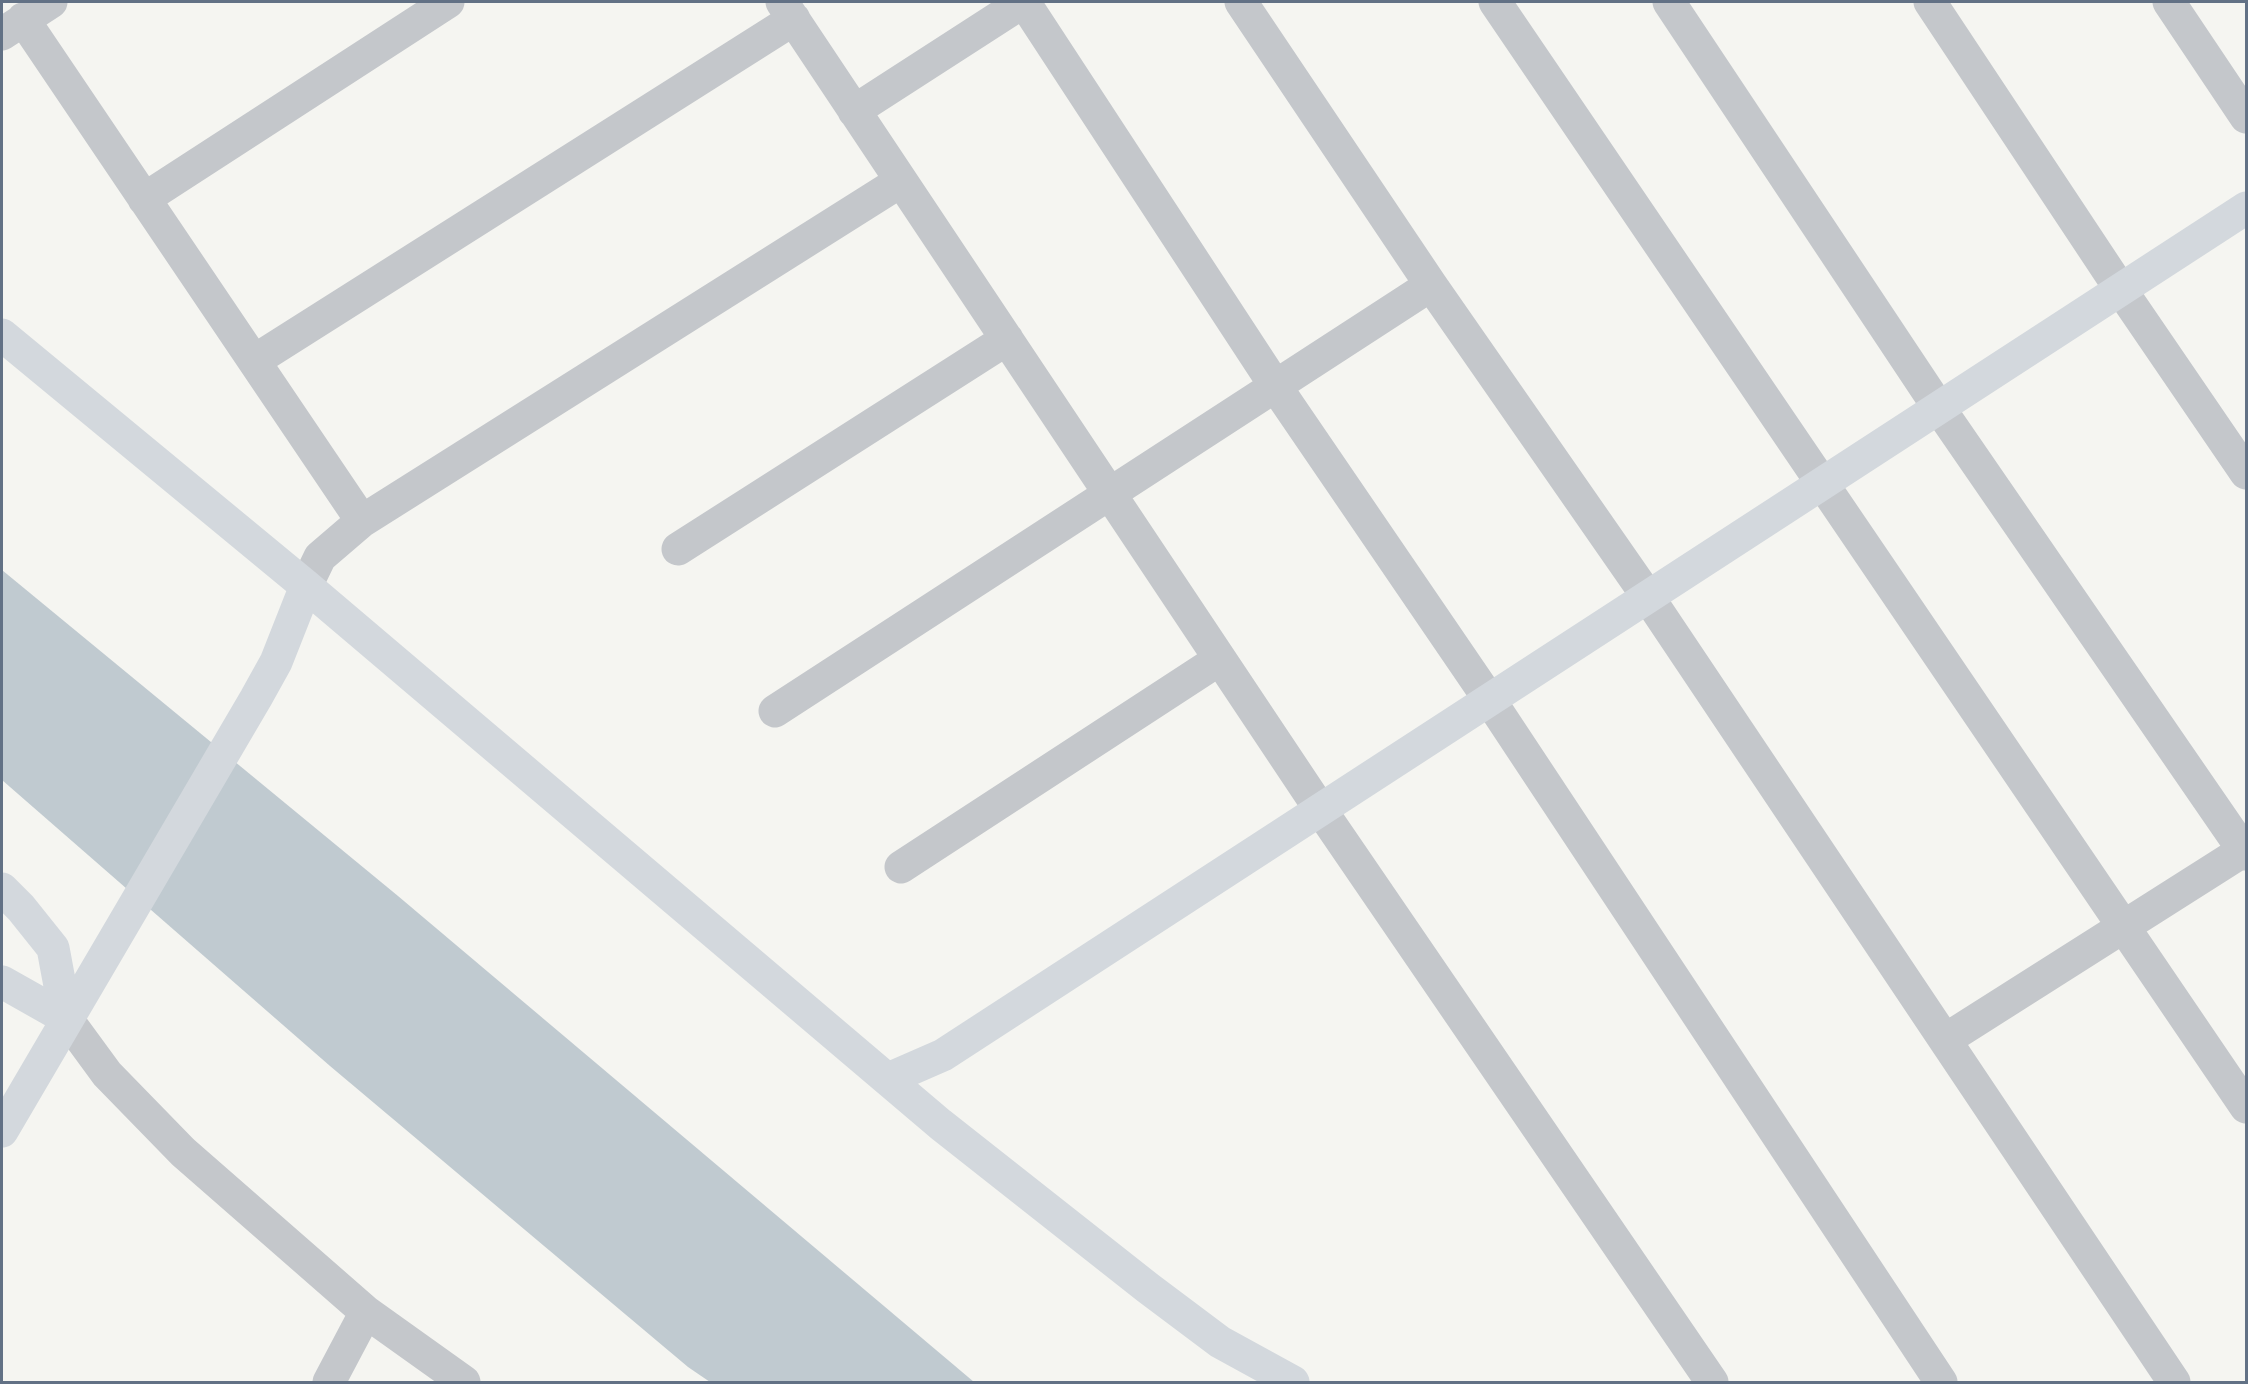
<!DOCTYPE html>
<style>
body{margin:0}
#map{position:relative;width:2248px;height:1384px;overflow:hidden;background:#f5f5f1;font-family:Barlow,sans-serif}
canvas{display:block}
.frame{position:absolute;inset:0;border:3px solid #627185;pointer-events:none}
</style>
<div id="map">
<canvas width="2248" height="1384"></canvas>
<div class="frame"></div>
</div>
<script>
const ctx = document.querySelector('canvas').getContext('2d');
ctx.lineJoin = 'round';
function fillPath(path, color) {
  ctx.fillStyle = color;
  ctx.fill(path, 'evenodd');
}
function toPath(rows) {
  const path = new Path2D();
  for (const r of rows) {
    path.moveTo(r[0], r[1]);
    for (let i = 2; i < r.length; i += 2) path.lineTo(r[i], r[i + 1]);
  }
  return path;
}
function trace(path, color, width, dash) {
  ctx.strokeStyle = color;
  ctx.lineWidth = width;
  ctx.lineCap = dash ? 'butt' : 'round';
  ctx.setLineDash(dash || []);
  ctx.stroke(path);
}
fillPath(toPath([
 [2,570,398,896,974,1382,710,1382,688,1367,330,1066,2,780]
]), '#c0cad0');
trace(toPath([
 [782,2,1320,809,1712,1382],
 [1024,2,1276,387,1489,699,1941,1382],
 [1241,2,1431,285,1648,597,2174,1382],
 [1495,2,2246,1107],
 [1669,2,1939,408,2246,854],
 [1930,2,2121,290,2246,473],
 [2169,2,2246,117],
 [23,19,362,521],
 [2,34,51,2],
 [854,111,1023,2],
 [144,199,448,2],
 [254,361,794,19],
 [678,549,1007,339],
 [306,586,320,557,362,521,901,181],
 [775,711,1431,285],
 [901,867,1220,659],
 [66,1018,107,1074,183,1152,366,1312,464,1382],
 [1945,1040,2246,849],
 [329,1382,366,1312]
]), '#c4c7cb', 33);
trace(toPath([
 [2,335,306,586,940,1124,1148,1288,1220,1342,1293,1382],
 [2,889,21,908,53,948,66,1018],
 [2,982,66,1018],
 [888,1079,943,1055,2246,208],
 [2,1131,256,698,276,662,306,586]
]), '#d3d8dd', 33);
</script>
